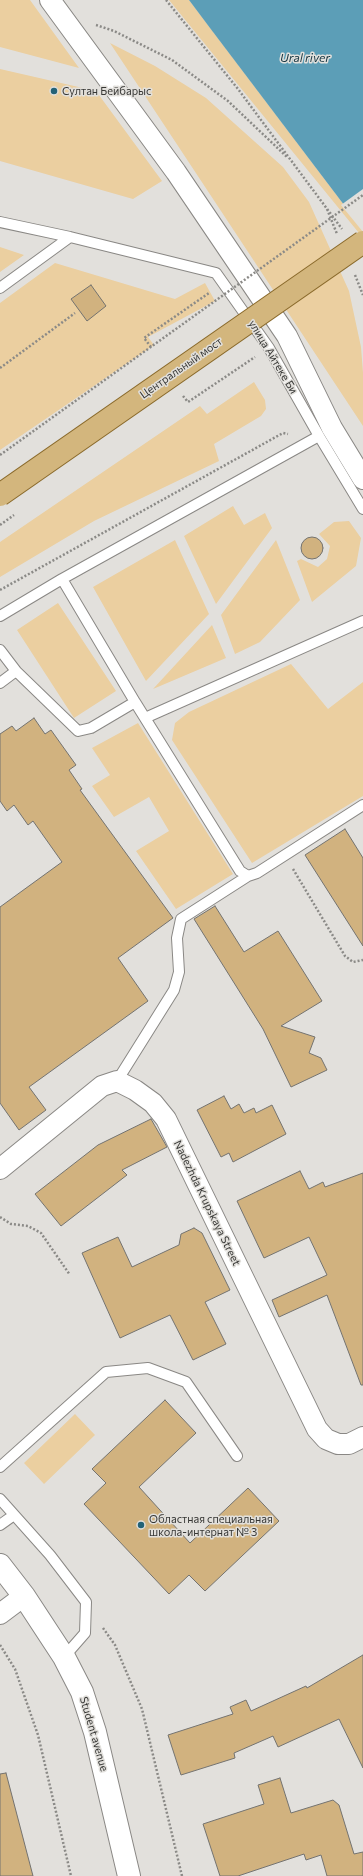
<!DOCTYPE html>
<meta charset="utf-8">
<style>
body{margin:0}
canvas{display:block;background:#e2e0dc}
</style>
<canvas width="363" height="1876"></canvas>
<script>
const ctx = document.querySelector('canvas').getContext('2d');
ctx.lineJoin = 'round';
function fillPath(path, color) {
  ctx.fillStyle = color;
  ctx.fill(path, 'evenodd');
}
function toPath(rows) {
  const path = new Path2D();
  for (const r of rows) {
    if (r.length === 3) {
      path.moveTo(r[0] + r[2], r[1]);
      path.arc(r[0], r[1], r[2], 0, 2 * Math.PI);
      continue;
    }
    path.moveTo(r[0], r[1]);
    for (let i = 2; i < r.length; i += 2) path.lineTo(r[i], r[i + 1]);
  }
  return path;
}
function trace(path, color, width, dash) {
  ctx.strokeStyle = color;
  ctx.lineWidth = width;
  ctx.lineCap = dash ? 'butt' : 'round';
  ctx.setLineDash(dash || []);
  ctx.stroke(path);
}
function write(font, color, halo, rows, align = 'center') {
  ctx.font = font + ' Commissioner,sans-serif';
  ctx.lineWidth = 3;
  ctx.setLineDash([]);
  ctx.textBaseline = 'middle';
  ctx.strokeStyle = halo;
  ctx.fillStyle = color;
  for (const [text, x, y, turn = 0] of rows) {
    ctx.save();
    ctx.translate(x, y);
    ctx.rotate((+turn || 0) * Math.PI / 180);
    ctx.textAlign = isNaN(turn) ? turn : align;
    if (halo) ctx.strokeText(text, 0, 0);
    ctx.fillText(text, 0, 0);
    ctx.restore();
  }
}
fillPath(toPath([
 [0,0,30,0,79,68,0,47],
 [169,0,189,0,363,230,363,238],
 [110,43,155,66,206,98,283,167,309,202,349,291,361,347,363,373,363,426],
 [0,69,96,91,162,181,133,199,0,161],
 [0,247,24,255,0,272],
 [55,263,175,299,205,283,215,301,148,337,154,345,0,450,0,303],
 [254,382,265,400,266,409,261,416,214,444,219,461,94,521,0,577,0,542,200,406,207,414],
 [233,506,244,525,265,513,272,528,216,604,184,536],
 [349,521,361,538,356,566,312,602,297,561,301,559,318,567,327,559,330,546,319,534,334,522],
 [175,540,209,614,146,681,93,587],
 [276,540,300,600,260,642,235,654,221,615],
 [58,603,116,691,74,718,17,630],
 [212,625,226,658,153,689],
 [291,664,328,709,363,682,363,796,252,863,172,740,175,723,189,712],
 [138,723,233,874,176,909,136,851,169,831,149,797,114,817,92,786,110,775,92,748],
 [75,1414,95,1435,44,1484,24,1463]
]), '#ebcfa0');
fillPath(toPath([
 [189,0,363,0,363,230,210,28]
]), '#5c9eb7');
fillPath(toPath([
 [363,189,363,232,341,205]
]), '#e2e0dc');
const building = toPath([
 [91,285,106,306,87,321,71,299,91,285],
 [312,548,11],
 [34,718,45,734,51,730,76,765,69,770,82,789,80,790,173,918,118,958,148,1001,29,1087,46,1110,19,1130,0,1103,0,907,62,862,33,821,28,825,14,805,7,811,0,801,0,734,12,726,16,731,34,718],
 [345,829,363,858,363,946,305,855,345,829],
 [215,906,244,952,278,931,322,1001,281,1026,315,1037,309,1053,321,1058,327,1070,291,1087,263,1029,194,919,215,906],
 [224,1096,231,1109,239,1104,244,1113,254,1108,256,1113,272,1105,286,1134,233,1162,229,1153,221,1157,197,1110,224,1096],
 [151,1119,167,1147,122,1170,127,1175,61,1226,35,1194,98,1145,151,1119],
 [300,1171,309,1189,323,1182,325,1187,363,1173,363,1385,361,1385,327,1295,279,1317,272,1300,327,1275,309,1237,264,1258,237,1201,300,1171],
 [194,1228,202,1233,230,1290,205,1302,226,1344,193,1360,170,1315,120,1338,82,1253,118,1237,132,1267,179,1245,181,1234,194,1228],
 [165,1400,196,1433,139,1487,190,1543,248,1488,279,1521,205,1591,189,1575,169,1594,84,1504,106,1483,92,1469,165,1400],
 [363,1655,363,1768,339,1719,278,1747,273,1736,234,1753,235,1758,181,1775,168,1735,233,1714,230,1707,246,1700,251,1711,306,1686,307,1688,363,1655],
 [6,1773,33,1876,0,1876,0,1774,6,1773],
 [280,1778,291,1813,333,1800,339,1805,354,1854,363,1852,363,1876,327,1876,321,1855,306,1860,304,1854,238,1876,220,1876,203,1824,264,1804,258,1785,280,1778]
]);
fillPath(building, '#d1b27f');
trace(building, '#747370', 1);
const lane = toPath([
 [0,222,70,237,216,273,269,348,319,436,363,509],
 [0,288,70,237],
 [62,579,135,702],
 [0,616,62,579,319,436],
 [0,650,16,671],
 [0,683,16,671,78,731,91,728,135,702,240,871,248,876,257,873,363,805],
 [145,718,363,621],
 [117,1081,174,990,179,972,177,938,181,919,248,876],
 [0,1467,106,1372,148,1368,186,1382,237,1456],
 [0,1499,50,1555,86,1602,85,1633,64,1657],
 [0,1525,14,1515]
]);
const street = toPath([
 [50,0,176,172,287,336,332,428,363,479],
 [0,1169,102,1086,117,1081,135,1090,153,1103,166,1119,317,1429,326,1439,338,1444,349,1444,363,1437],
 [0,1614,24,1596]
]);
const secondary = toPath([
 [0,1565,24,1596,64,1657,82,1692,95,1732,129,1876]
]);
trace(lane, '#8a8885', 12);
trace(street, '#8a8885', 22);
trace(secondary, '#8a8885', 24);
trace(toPath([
 [166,0,238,89,342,229],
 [96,25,114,31,172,60,228,101,287,157],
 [327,209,337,234],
 [355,275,363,295],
 [151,347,144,338,209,293],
 [0,368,75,313],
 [183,396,188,402,255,357],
 [0,590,283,433,288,434],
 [293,869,345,956,353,962,363,960],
 [0,1217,11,1224,28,1226,41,1233,70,1275],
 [103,1628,115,1645,142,1709,182,1876],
 [0,1645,15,1669,38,1735,71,1876]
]), '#8b8a87', 2.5, [2, 2]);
trace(lane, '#fff', 10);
trace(street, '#fff', 20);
trace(secondary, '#fff', 22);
const primaryBridge = toPath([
 [0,495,363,242]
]);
trace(primaryBridge, '#8a6a2b', 24, []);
trace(toPath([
 [0,455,363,195],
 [0,525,14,515]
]), '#8b8a87', 2.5, [2, 2]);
trace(primaryBridge, '#d3b67d', 22);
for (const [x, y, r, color] of [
 [54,91,4,"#236277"],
 [141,1525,4,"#236277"]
]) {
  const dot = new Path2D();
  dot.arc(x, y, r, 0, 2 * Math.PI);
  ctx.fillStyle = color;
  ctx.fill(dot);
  trace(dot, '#e2e0dc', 1.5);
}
write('11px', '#373735', '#e2e0dc', [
 ["Султан Бейбарыс",62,91],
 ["Областная специальная",149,1519],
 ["школа-интернат № 3",149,1532]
], 'left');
write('11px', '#373735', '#e2e0dc', [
 ["улица Айтеке Би",273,357,59],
 ["Центральный мост",181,368,-35],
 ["Nadezhda Krupskaya Street",207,1203,64],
 ["Student avenue",94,1734,74]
]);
write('italic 12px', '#163642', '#e2e0dc', [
 ["Ural river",305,58]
]);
</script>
